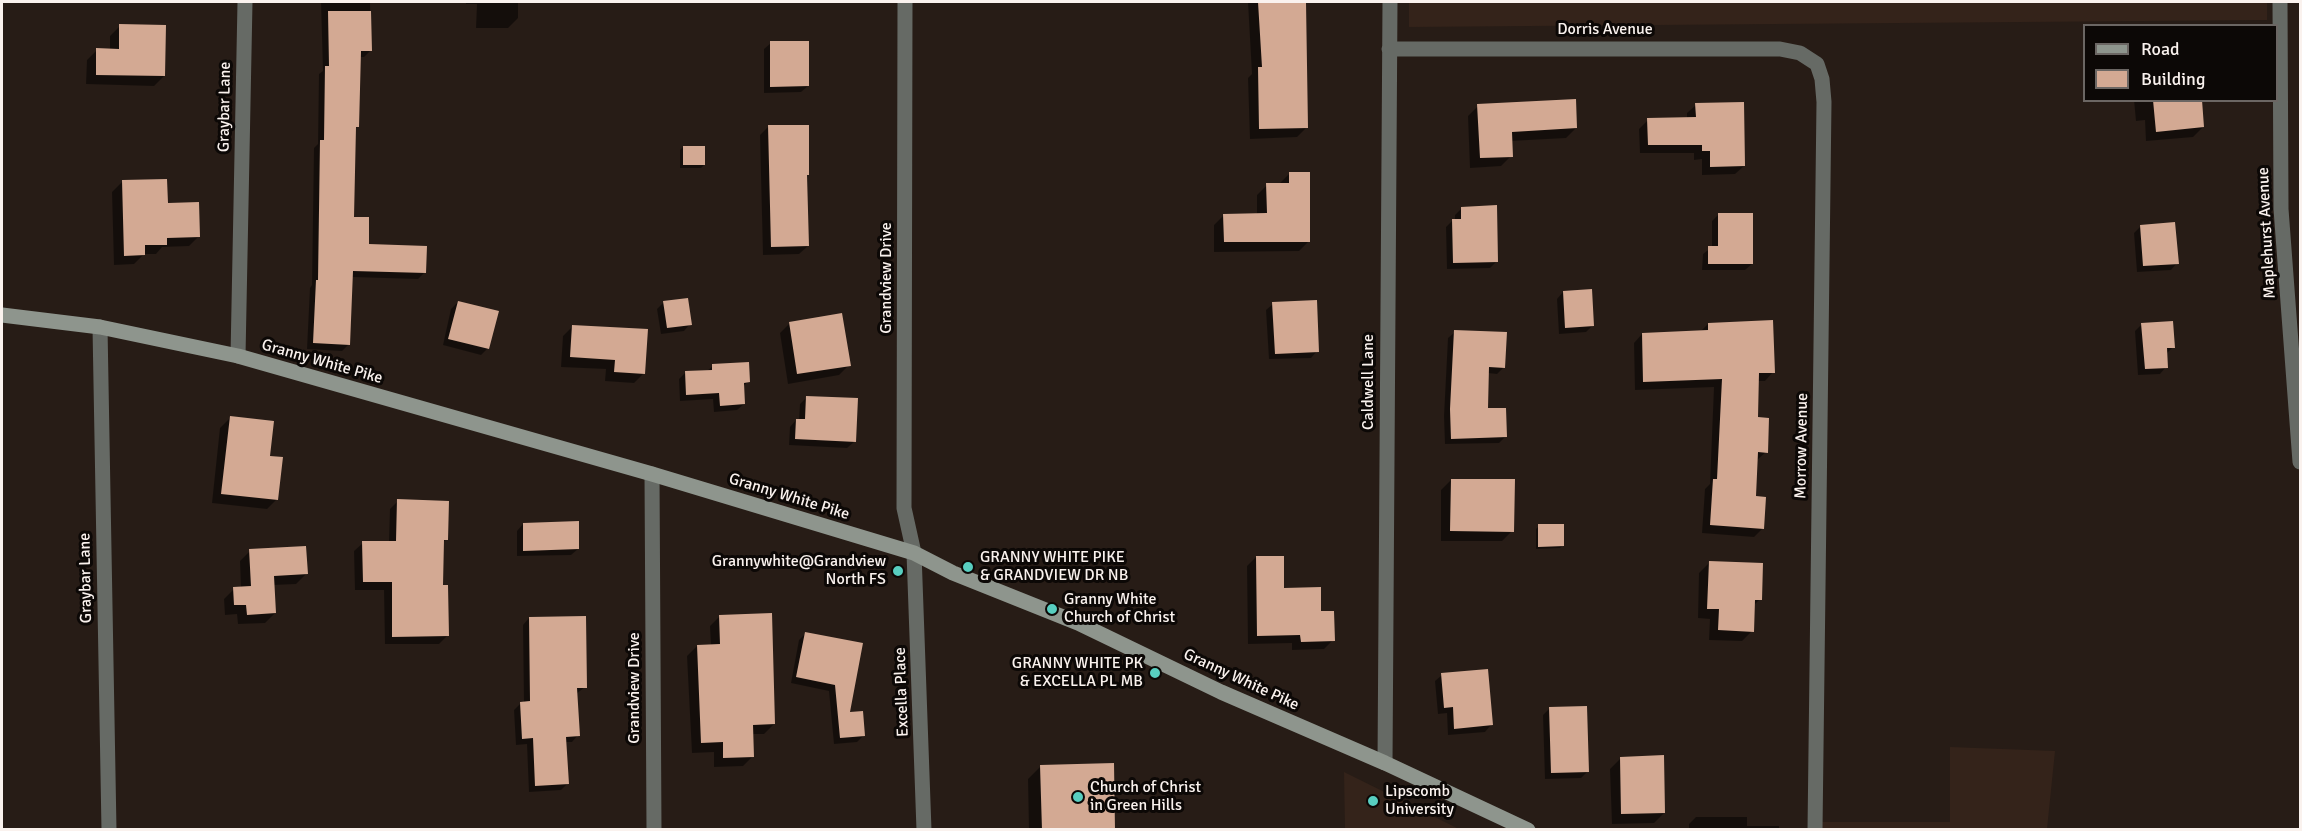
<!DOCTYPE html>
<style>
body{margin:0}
#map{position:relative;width:2302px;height:831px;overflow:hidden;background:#271c16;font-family:Signika,sans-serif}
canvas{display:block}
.frame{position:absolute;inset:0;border:3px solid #faf2ee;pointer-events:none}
.legend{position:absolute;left:2083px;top:24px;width:195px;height:78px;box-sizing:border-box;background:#0c0806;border:2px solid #6b6663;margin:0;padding:8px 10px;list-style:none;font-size:18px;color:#faf2ee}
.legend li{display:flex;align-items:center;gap:12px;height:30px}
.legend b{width:30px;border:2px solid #6b6663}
</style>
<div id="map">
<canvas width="2302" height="831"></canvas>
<div class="frame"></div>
<ul class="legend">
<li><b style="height:8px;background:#8e958d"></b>Road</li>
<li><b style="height:16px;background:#d3a993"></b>Building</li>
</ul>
</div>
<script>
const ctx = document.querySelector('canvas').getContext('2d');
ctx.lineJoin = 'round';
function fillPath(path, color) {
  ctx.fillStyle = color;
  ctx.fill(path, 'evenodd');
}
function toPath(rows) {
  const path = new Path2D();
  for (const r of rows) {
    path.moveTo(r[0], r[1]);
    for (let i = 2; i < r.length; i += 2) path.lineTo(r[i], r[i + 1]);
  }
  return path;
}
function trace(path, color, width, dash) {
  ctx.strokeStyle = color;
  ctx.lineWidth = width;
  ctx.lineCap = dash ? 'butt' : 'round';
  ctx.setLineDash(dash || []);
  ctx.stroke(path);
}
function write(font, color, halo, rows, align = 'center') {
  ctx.font = font + ' Signika,sans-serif';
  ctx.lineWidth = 6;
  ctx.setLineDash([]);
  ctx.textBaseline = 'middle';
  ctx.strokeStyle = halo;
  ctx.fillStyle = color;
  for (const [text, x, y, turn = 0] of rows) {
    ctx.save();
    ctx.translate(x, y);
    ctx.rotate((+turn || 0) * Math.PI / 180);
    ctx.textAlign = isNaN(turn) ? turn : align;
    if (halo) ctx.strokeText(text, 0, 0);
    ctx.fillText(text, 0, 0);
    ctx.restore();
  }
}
fillPath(toPath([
 [1409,2,2267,2,2267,20,1409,27],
 [1950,747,2055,751,2047,829,1821,830,1821,822,1950,822],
 [1344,772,1459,829,1345,829]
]), '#34231a');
fillPath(toPath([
 [321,2,370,2,371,50,364,57,359,57,358,126,354,129,353,218,368,245,424,273,418,279,352,277,349,344,342,351,307,349,310,288,312,285,314,148,318,144,319,74,323,71],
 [466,2,518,2,518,18,508,28,476,28,477,4,466,4],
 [1248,2,1304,2,1307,127,1297,137,1250,139,1248,78,1252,74],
 [120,26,164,76,154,86,86,84,87,60,97,50,110,50,110,36],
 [771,43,808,86,801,92,764,93,764,49],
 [2134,100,2200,100,2203,127,2193,137,2146,141,2145,120,2136,121],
 [1696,105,1744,166,1735,174,1702,175,1702,159,1694,160,1694,153,1640,153,1639,129,1648,120,1687,119,1687,113],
 [1478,106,1576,128,1566,138,1510,141,1511,156,1501,166,1470,168,1468,116],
 [769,126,805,176,808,246,799,254,763,255,760,135],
 [683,147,704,165,701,168,680,168,680,150],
 [1289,174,1309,241,1299,251,1214,252,1214,225,1224,215,1257,215,1257,195,1267,185,1279,184],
 [122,182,166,204,199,236,189,246,162,247,156,254,144,254,134,264,114,265,112,192],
 [1462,208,1497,261,1490,268,1447,269,1446,227,1452,221,1455,220,1455,215],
 [1718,215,1752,264,1745,270,1702,270,1703,254,1712,247,1712,221],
 [2140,227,2177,263,2171,270,2137,272,2134,233],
 [1563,292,1593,325,1586,332,1559,334,1557,299],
 [458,302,488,348,481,355,443,345,451,309],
 [663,303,690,324,684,331,661,334,657,309],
 [1273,304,1317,351,1311,358,1269,359,1266,310],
 [790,323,849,365,839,375,788,384,780,333],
 [1708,324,1773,372,1765,381,1758,381,1756,418,1766,452,1756,461,1755,498,1763,528,1754,537,1702,533,1705,489,1710,484,1714,387,1635,390,1634,343,1642,334,1700,332],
 [2142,324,2173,347,2166,354,2166,367,2160,374,2138,375,2135,331],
 [573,326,644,373,634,383,605,381,606,369,561,367,563,336],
 [1455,332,1504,367,1497,374,1488,373,1486,410,1505,437,1499,443,1445,444,1444,416,1448,338],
 [713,366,748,381,743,387,744,404,737,410,714,412,713,399,680,401,679,379,686,372,707,371],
 [807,397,854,442,847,448,789,445,790,427,796,420,799,421,800,404],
 [230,418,269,457,277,499,267,509,212,503,220,428],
 [1451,480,1512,531,1502,541,1441,541,1441,490],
 [398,501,446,539,442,544,442,586,447,636,439,644,385,644,384,590,355,590,354,551,363,543,389,542,390,509],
 [523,524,578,549,571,555,517,556,517,531],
 [1539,526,1563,545,1560,548,1536,549,1536,529],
 [250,551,306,574,296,584,273,585,275,613,265,623,238,624,237,614,225,615,224,599,234,589,241,588,240,561],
 [1256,557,1282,590,1320,613,1333,640,1324,649,1292,650,1292,643,1248,644,1247,566],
 [1709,563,1760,599,1753,606,1752,631,1742,641,1709,640,1710,619,1698,618,1699,573],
 [720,616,774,724,764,734,752,734,753,756,743,766,714,767,714,752,692,753,687,656,697,646,711,646,710,626],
 [529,618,585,687,576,694,578,735,572,742,565,742,567,784,561,790,529,792,527,744,516,745,514,710,521,703,524,703,523,625],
 [806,633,862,645,848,714,864,735,857,742,834,744,829,691,791,683,799,640],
 [1442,675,1491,725,1485,732,1448,735,1447,713,1438,714,1435,681],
 [1550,708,1587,772,1581,778,1545,779,1543,715],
 [1620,759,1664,813,1654,823,1612,824,1610,769],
 [1041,766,1114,830,1029,830,1028,779],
 [1696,817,1747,817,1747,826,1779,826,1779,830,1689,830,1689,824]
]), '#0007');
fillPath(toPath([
 [1258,2,1306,2,1308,128,1259,129,1258,67,1262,67],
 [328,11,371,11,372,51,361,51,359,127,356,127,354,217,369,217,369,244,427,246,426,273,353,271,350,345,313,343,316,280,318,280,320,140,324,140,325,66,329,66],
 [119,24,166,25,165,76,96,75,96,48,119,49],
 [770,41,809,41,809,86,770,87],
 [1576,99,1577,128,1512,132,1513,157,1480,158,1477,104],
 [2153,100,2202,100,2204,127,2156,132],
 [1744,102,1745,166,1710,167,1710,151,1702,151,1702,145,1648,145,1647,118,1696,117,1695,103],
 [768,125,809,125,809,175,807,175,809,246,771,247],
 [683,146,705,146,705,165,683,165],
 [1289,172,1310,172,1310,242,1224,242,1223,214,1267,213,1266,183,1289,183],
 [167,179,168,203,199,202,200,237,167,238,167,245,145,245,145,255,124,256,122,180],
 [1497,205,1498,262,1453,263,1452,219,1461,219,1461,207],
 [1718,213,1753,213,1753,264,1708,264,1708,246,1718,246],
 [2175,222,2179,264,2143,266,2140,225],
 [1592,289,1594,326,1565,328,1563,291],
 [688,298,692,325,667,328,663,301],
 [1317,300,1319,352,1275,354,1272,302],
 [458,301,499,311,489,349,448,339],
 [842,313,851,366,797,374,789,322],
 [1773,320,1775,373,1759,373,1758,417,1769,418,1768,453,1758,452,1756,496,1766,497,1764,529,1710,525,1713,479,1717,479,1722,379,1643,382,1642,333,1708,330,1708,323],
 [2173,321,2175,348,2167,348,2168,368,2145,369,2141,323],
 [572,325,648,329,645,374,614,372,615,360,570,357],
 [1454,330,1507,332,1505,368,1489,367,1488,408,1506,408,1507,437,1451,439,1450,409],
 [749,362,750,382,744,383,745,404,720,406,719,393,686,395,685,371,712,370,712,364],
 [806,396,858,398,856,442,795,439,796,419,805,419],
 [230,416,274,421,270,456,283,457,278,500,221,494],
 [1451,479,1515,479,1514,532,1450,531],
 [397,499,449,501,448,540,444,540,443,585,448,585,449,636,392,637,392,582,363,582,362,541,396,541],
 [579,521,579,549,523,551,523,523],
 [1538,524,1564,524,1564,546,1538,547],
 [306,546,308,574,274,576,276,613,247,615,246,605,234,605,233,587,251,586,249,549],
 [1256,556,1284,556,1284,588,1321,587,1321,611,1334,611,1335,641,1301,642,1300,635,1257,636],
 [1709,561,1763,563,1762,600,1755,600,1754,632,1718,630,1719,609,1707,609],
 [772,613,775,724,753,725,754,757,723,758,723,742,701,743,697,645,720,644,719,615],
 [586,616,587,688,577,688,580,736,566,737,569,784,535,786,533,738,522,739,520,702,530,701,529,617],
 [805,632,863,643,850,712,863,711,865,736,840,738,835,685,796,677],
 [1488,669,1493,725,1454,729,1453,707,1444,708,1441,673],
 [1587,706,1589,772,1551,773,1549,707],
 [1664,755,1665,813,1621,814,1620,757],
 [1114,763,1115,830,1042,830,1040,765]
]), '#d3a993');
trace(toPath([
 [905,2,904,508,914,553,924,830],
 [2280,2,2281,209,2300,462],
 [1389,49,1780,49,1800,53,1817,64,1822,79,1824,102,1815,830],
 [100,327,109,830],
 [238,356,245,2],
 [652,474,654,830],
 [1385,763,1390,2]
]), '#666a65', 15);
trace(toPath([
 [2,315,100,327,238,356,652,474,914,553,953,573,1078,623,1221,692,1385,763,1528,830]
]), '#8e958d', 15);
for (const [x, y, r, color] of [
 [968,567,6,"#58cec0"],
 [898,571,6,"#58cec0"],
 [1052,609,6,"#58cec0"],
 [1155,673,6,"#58cec0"],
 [1078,797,6,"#58cec0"],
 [1373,801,6,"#58cec0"]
]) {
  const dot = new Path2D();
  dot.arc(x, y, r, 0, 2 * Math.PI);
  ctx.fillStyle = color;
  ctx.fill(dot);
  trace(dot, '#0c0806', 2);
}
write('16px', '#faf2ee', '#0c0806', [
 ["Dorris Avenue",1605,30],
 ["Graybar Lane",225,107,-89],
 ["Maplehurst Avenue",2267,233,-93],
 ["Grandview Drive",887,278,-90],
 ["Granny White Pike",322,362,16],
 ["Caldwell Lane",1369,382,-90],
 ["Morrow Avenue",1802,446,-89],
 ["Granny White Pike",789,497,17],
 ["Graybar Lane",86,578,-91],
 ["Granny White Pike",1241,680,25],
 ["Grandview Drive",635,688,-90],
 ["Excella Place",902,692,-92]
]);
write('16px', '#faf2ee', '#0c0806', [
 ["GRANNY WHITE PIKE",980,558],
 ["& GRANDVIEW DR NB",980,576],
 ["Grannywhite@Grandview",886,562,"right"],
 ["North FS",886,580,"right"],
 ["Granny White",1064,600],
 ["Church of Christ",1064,618],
 ["GRANNY WHITE PK",1143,664,"right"],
 ["& EXCELLA PL MB",1143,682,"right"],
 ["Church of Christ",1090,788],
 ["in Green Hills",1090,806],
 ["Lipscomb",1385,792],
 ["University",1385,810]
], 'left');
</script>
